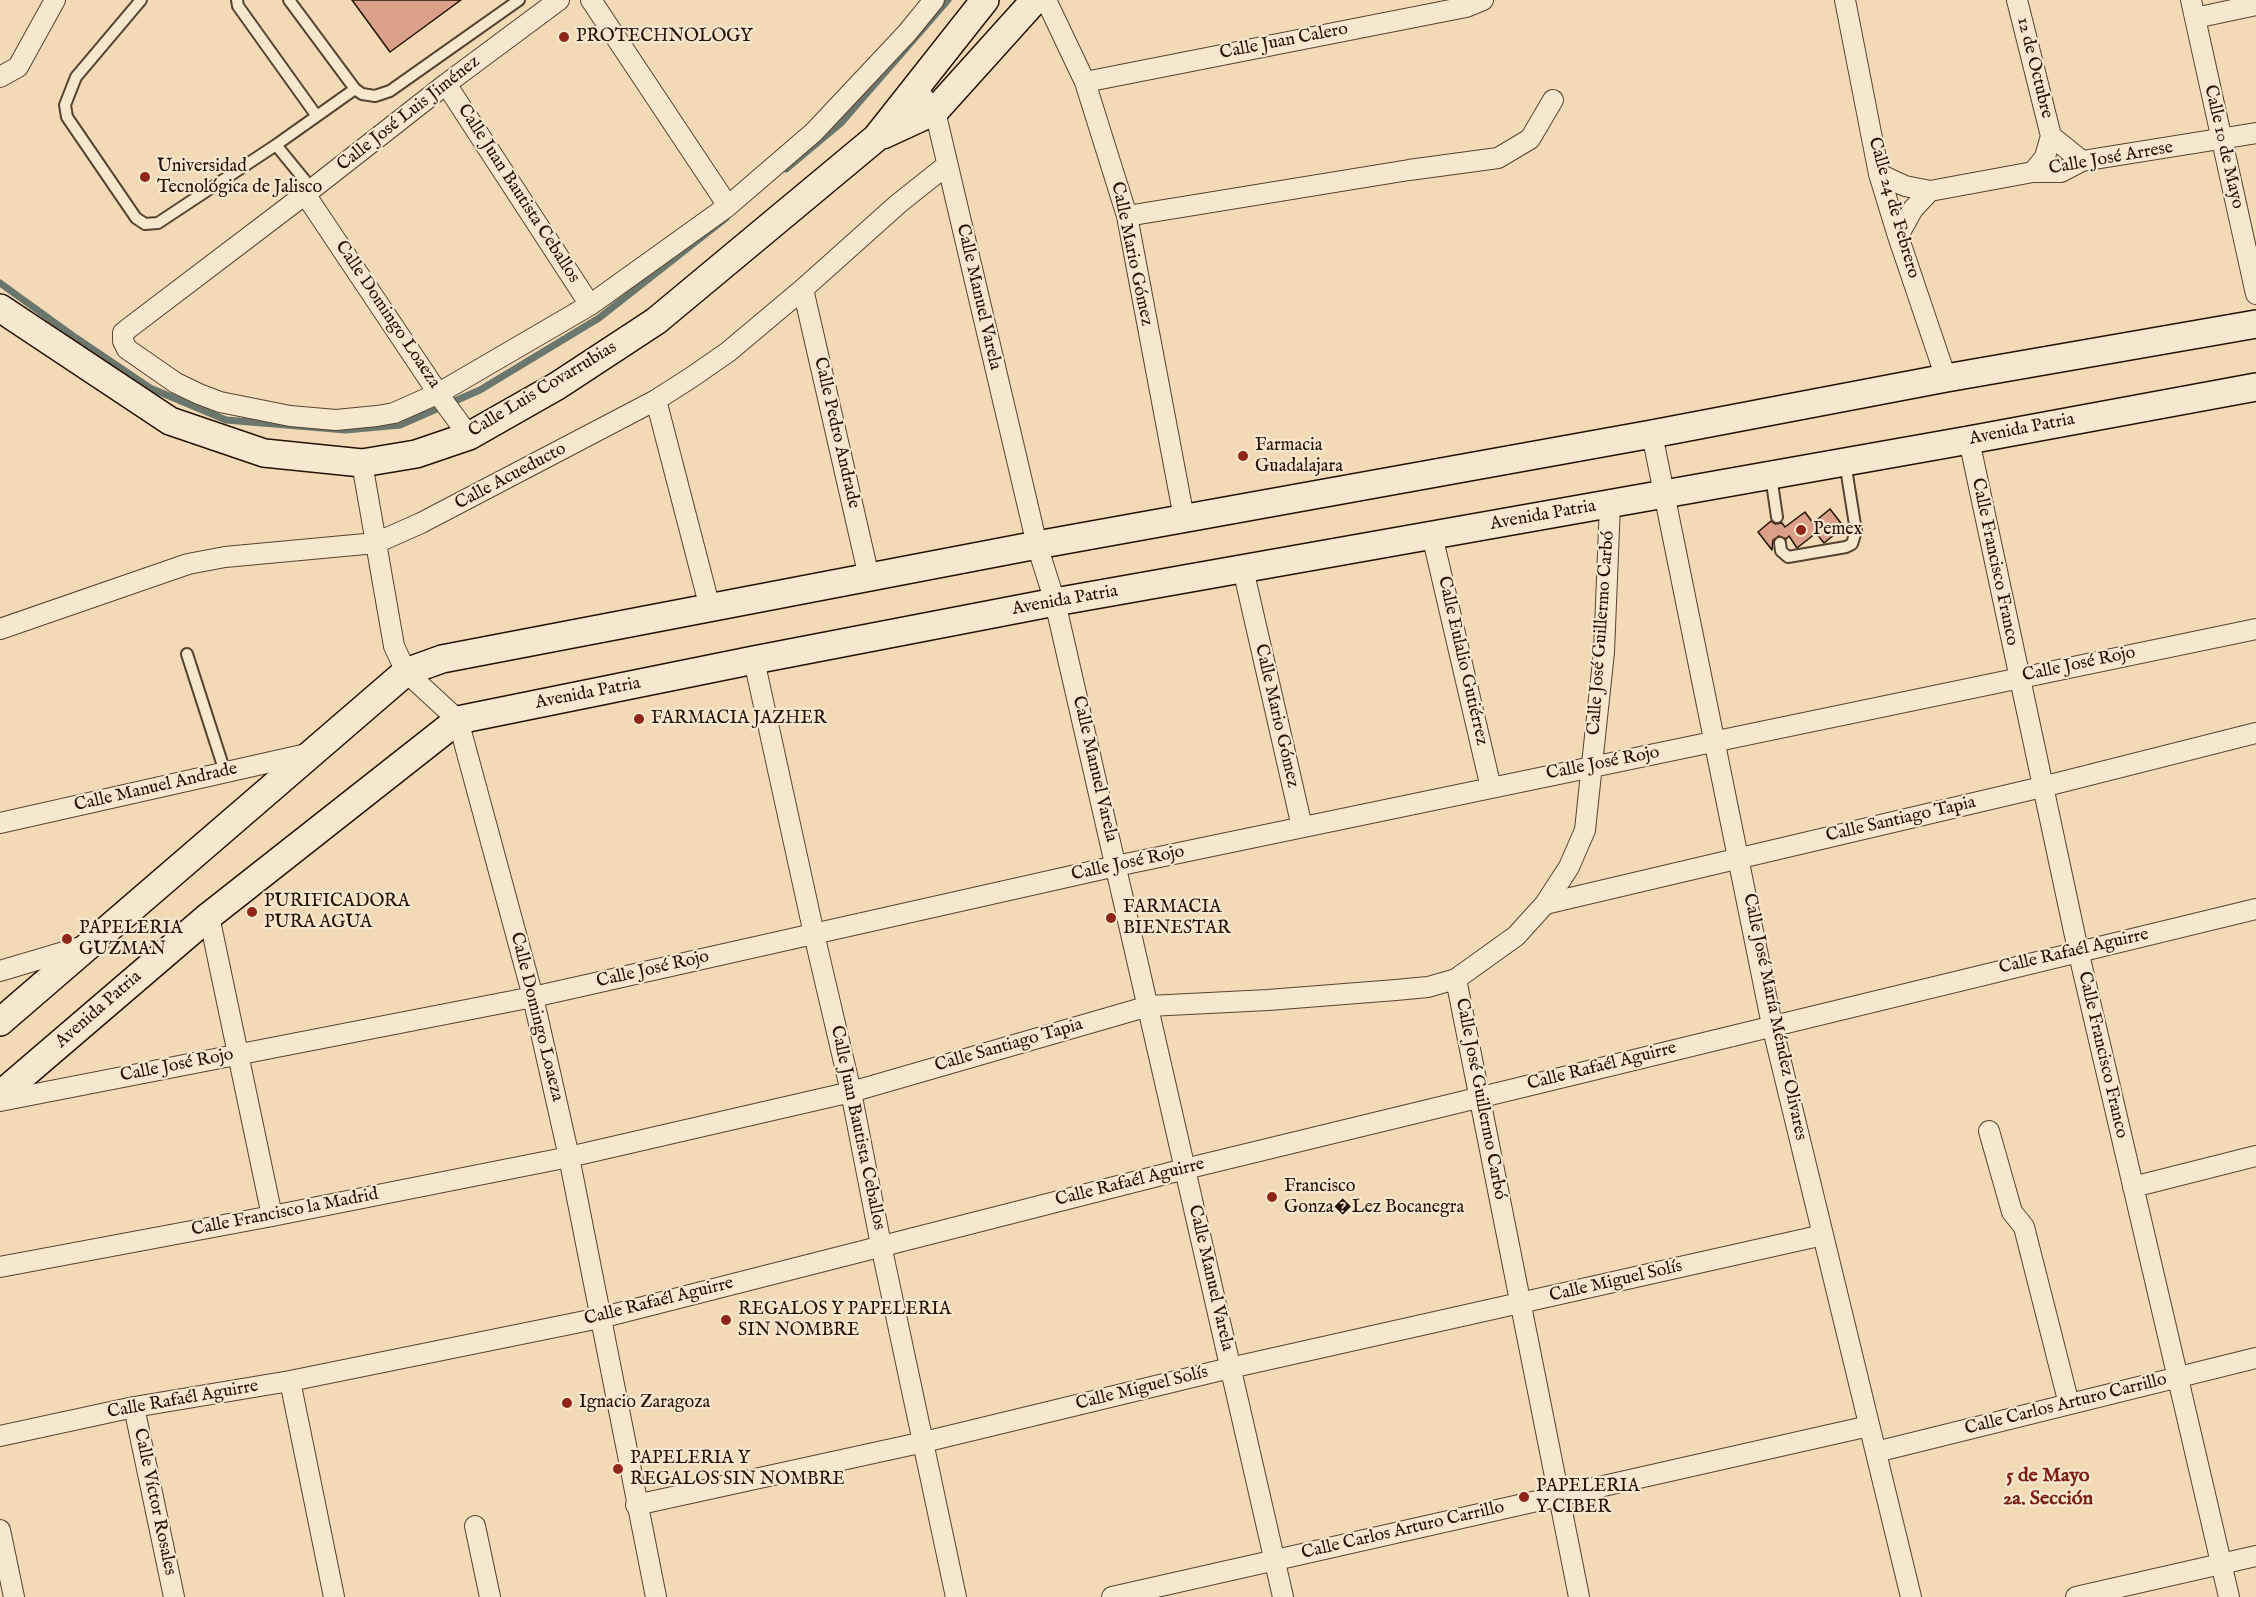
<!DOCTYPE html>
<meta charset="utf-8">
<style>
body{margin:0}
canvas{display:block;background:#f1dab5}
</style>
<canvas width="2256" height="1597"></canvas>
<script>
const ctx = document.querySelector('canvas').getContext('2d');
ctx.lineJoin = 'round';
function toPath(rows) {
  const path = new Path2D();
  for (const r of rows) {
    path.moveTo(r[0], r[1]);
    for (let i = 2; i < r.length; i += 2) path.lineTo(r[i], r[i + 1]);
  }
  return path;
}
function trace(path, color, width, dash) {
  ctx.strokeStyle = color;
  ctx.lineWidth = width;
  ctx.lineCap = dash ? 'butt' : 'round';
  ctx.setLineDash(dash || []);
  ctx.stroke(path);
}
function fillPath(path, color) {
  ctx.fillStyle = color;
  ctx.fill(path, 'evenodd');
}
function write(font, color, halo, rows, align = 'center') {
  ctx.font = font + ' "IM FELL English",serif';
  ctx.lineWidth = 4.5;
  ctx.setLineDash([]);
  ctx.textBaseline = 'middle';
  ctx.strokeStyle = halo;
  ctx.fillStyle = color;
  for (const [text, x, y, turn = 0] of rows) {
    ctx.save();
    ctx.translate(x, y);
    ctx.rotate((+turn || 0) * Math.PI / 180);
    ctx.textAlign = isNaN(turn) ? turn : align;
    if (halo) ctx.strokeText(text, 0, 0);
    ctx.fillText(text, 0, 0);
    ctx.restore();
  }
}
trace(toPath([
 [786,169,841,123,948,0],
 [0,283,76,338,150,388,226,420,346,430,400,425,480,390,599,318,726,218]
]), '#6b766d', 7);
const building = toPath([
 [352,0,461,0,390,52,352,0],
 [1830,509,1844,527,1824,543,1816,533,1797,548,1789,536,1786,539,1779,536,1773,540,1772,550,1758,532,1771,521,1775,524,1782,523,1785,527,1805,512,1813,523,1830,509]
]);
fillPath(building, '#daa089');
trace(building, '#231103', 1.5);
const lane = toPath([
 [141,0,76,77,65,105,67,117,136,218,145,224,158,223,276,145],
 [237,0,238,6,316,115],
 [289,0,355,89,276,145,312,189],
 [355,89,362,94,375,96,390,91,519,0],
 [1771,476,1777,517],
 [1780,543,1781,551,1788,557,1846,547,1852,544,1856,531,1845,462],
 [187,654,225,772]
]);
const street = toPath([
 [559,0,446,84,312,189,129,328,123,333,123,341,127,349,176,383,199,394,220,402,290,416,336,420,377,416,394,413,439,393,590,305,728,206,814,132,907,33,934,0],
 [591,0,728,206],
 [1046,0,1085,82,1127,216,1184,518],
 [1845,0,1879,174,1898,236,1946,378],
 [2017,0,2051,136,2045,157,2033,172],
 [2191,0,2256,294],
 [2195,18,2256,5],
 [0,77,18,67,55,0],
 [1085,82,1466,7,1483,0],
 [446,84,590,305],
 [916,89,935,111,1037,545,1055,602,1283,1597],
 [2051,136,2082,161],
 [1879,174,1905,186,1930,191,2033,172,2061,172,2082,161,2256,133],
 [305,194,444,402,469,436],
 [1127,216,1409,170,1498,158,1530,139,1553,100],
 [1898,236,1913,209,1930,191],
 [803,289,869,577],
 [656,400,710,608],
 [1652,434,1772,1025,1911,1597],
 [1969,440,2078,950,2229,1597],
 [362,463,394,646,406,672,458,720,533,997,569,1157,656,1597],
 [1432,535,1491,788],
 [1243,569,1302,827],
 [0,629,188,564,225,557,376,543,421,523,656,400,692,377,728,352,803,289,898,204,947,165],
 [754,660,814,934,851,1092,881,1245,956,1597],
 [0,823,311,753],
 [1545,904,2042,787,2256,733],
 [209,916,272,1216],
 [0,971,84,946],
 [1456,979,1579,1597],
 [0,1101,533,997,1116,866,2256,629],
 [1989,1131,2012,1212,2024,1227,2069,1404],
 [2133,1187,2256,1156],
 [0,1267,272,1216,569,1157,851,1092,1149,1006,1268,1000,1396,990,1428,987,1456,979,1516,936,1545,904,1569,867,1585,830,1604,652,1610,504],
 [290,1381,334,1597],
 [134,1407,174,1597],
 [0,1436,134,1407,290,1381,600,1318,1185,1169,2256,909],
 [1876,1452,2256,1358],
 [636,1505,924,1442,1230,1368,1823,1235],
 [475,1526,490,1597],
 [0,1530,14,1597],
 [1112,1597,1869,1426],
 [2076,1597,2256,1556]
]);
const secondary = toPath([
 [883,135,935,111,1035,0],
 [0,308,170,421,264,453,362,463,416,454,469,436,557,386,656,321,876,138,985,0],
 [0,1022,406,672,442,659,1037,545,1652,434,1946,378,2256,324],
 [0,1095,209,916,458,720,754,660,1055,602,1969,440,2256,387]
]);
trace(lane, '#564330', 14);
trace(street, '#564330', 22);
trace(secondary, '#231103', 30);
trace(lane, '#f6e7cf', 10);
trace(street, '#f6e7cf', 20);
trace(secondary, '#f6e7cf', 27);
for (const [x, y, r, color] of [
 [564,37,6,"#8f2418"],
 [145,177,6,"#8f2418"],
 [1243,456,6,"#8f2418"],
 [1801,530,6,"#8f2418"],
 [639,719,6,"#8f2418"],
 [252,912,6,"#8f2418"],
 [1111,918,6,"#8f2418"],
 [67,939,6,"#8f2418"],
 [1272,1197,6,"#8f2418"],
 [726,1320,6,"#8f2418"],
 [567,1403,6,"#8f2418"],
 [618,1469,6,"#8f2418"],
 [1524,1497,6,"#8f2418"]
]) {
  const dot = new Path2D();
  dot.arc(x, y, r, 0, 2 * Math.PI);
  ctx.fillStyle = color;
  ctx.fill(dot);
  trace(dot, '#f6e7cf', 2);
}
write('18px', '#231103', '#f6e7cf', [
 ["PROTECHNOLOGY",576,37],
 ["Universidad",157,167],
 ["Tecnológica de Jalisco",157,188],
 ["Farmacia",1255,446],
 ["Guadalajara",1255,467],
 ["Pemex",1813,530],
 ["FARMACIA JAZHER",651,719],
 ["PURIFICADORA",264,902],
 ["PURA AGUA",264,923],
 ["FARMACIA",1123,908],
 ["BIENESTAR",1123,929],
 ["PAPELERIA",79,929],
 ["GUZMAN",79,950],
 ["Francisco",1284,1187],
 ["Gonza�Lez Bocanegra",1284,1208],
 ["REGALOS Y PAPELERIA",738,1310],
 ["SIN NOMBRE",738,1331],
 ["Ignacio Zaragoza",579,1403],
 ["PAPELERIA Y",630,1459],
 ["REGALOS SIN NOMBRE",630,1480],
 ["PAPELERIA",1536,1487],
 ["Y CIBER",1536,1508]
], 'left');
write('18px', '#231103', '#f6e7cf', [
 ["Calle Juan Calero",1284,42,-11],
 ["12 de Octubre",2034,68,76],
 ["Calle José Luis Jiménez",409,114,-38],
 ["Calle 10 de Mayo",2223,147,77],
 ["Calle José Arrese",2111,159,-10],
 ["Calle Juan Bautista Ceballos",518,194,57],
 ["Calle 24 de Febrero",1893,208,74],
 ["Calle Mario Gómez",1131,254,78],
 ["Calle Manuel Varela",978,297,77],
 ["Calle Domingo Loaeza",387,315,56],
 ["Calle Luis Covarrubias",543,390,-31],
 ["Avenida Patria",2022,430,-11],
 ["Calle Pedro Andrade",836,433,77],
 ["Calle Acueducto",511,477,-28],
 ["Avenida Patria",1543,516,-10],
 ["Calle Francisco Franco",1994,562,78],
 ["Avenida Patria",1065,601,-10],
 ["Calle José Guillermo Carbó",1602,633,-86],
 ["Calle Eulalio Gutiérrez",1462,661,77],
 ["Calle José Rojo",2079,665,-12],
 ["Avenida Patria",588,694,-11],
 ["Calle Mario Gómez",1276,716,77],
 ["Calle José Rojo",1603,764,-11],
 ["Calle Manuel Varela",1094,769,77],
 ["Calle Manuel Andrade",156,788,-13],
 ["Calle Santiago Tapia",1901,820,-13],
 ["Calle José Rojo",1128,864,-12],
 ["Calle Rafaél Aguirre",2074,952,-13],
 ["Calle José Rojo",653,970,-13],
 ["Avenida Patria",99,1010,-41],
 ["Calle Domingo Loaeza",536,1017,76],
 ["Calle José María Méndez Olivares",1774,1017,78],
 ["Calle Santiago Tapia",1009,1046,-16],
 ["Calle Francisco Franco",2102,1055,77],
 ["Calle José Rojo",177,1066,-11],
 ["Calle Rafaél Aguirre",1602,1067,-14],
 ["Calle José Guillermo Carbó",1480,1099,79],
 ["Calle Juan Bautista Ceballos",857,1128,78],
 ["Calle Rafaél Aguirre",1130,1183,-14],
 ["Calle Francisco la Madrid",285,1213,-11],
 ["Calle Manuel Varela",1210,1278,77],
 ["Calle Miguel Solís",1616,1282,-13],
 ["Calle Rafaél Aguirre",659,1302,-14],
 ["Calle Miguel Solís",1142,1389,-14],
 ["Calle Rafaél Aguirre",183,1400,-10],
 ["Calle Carlos Arturo Carrillo",2066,1405,-14],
 ["Calle Víctor Rosales",154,1502,78],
 ["Calle Carlos Arturo Carrillo",1403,1531,-13]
]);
write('bold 20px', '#7a1f14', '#f6e7cf', [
 ["5 de Mayo",2048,1477],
 ["2a. Sección",2048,1500]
]);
</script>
